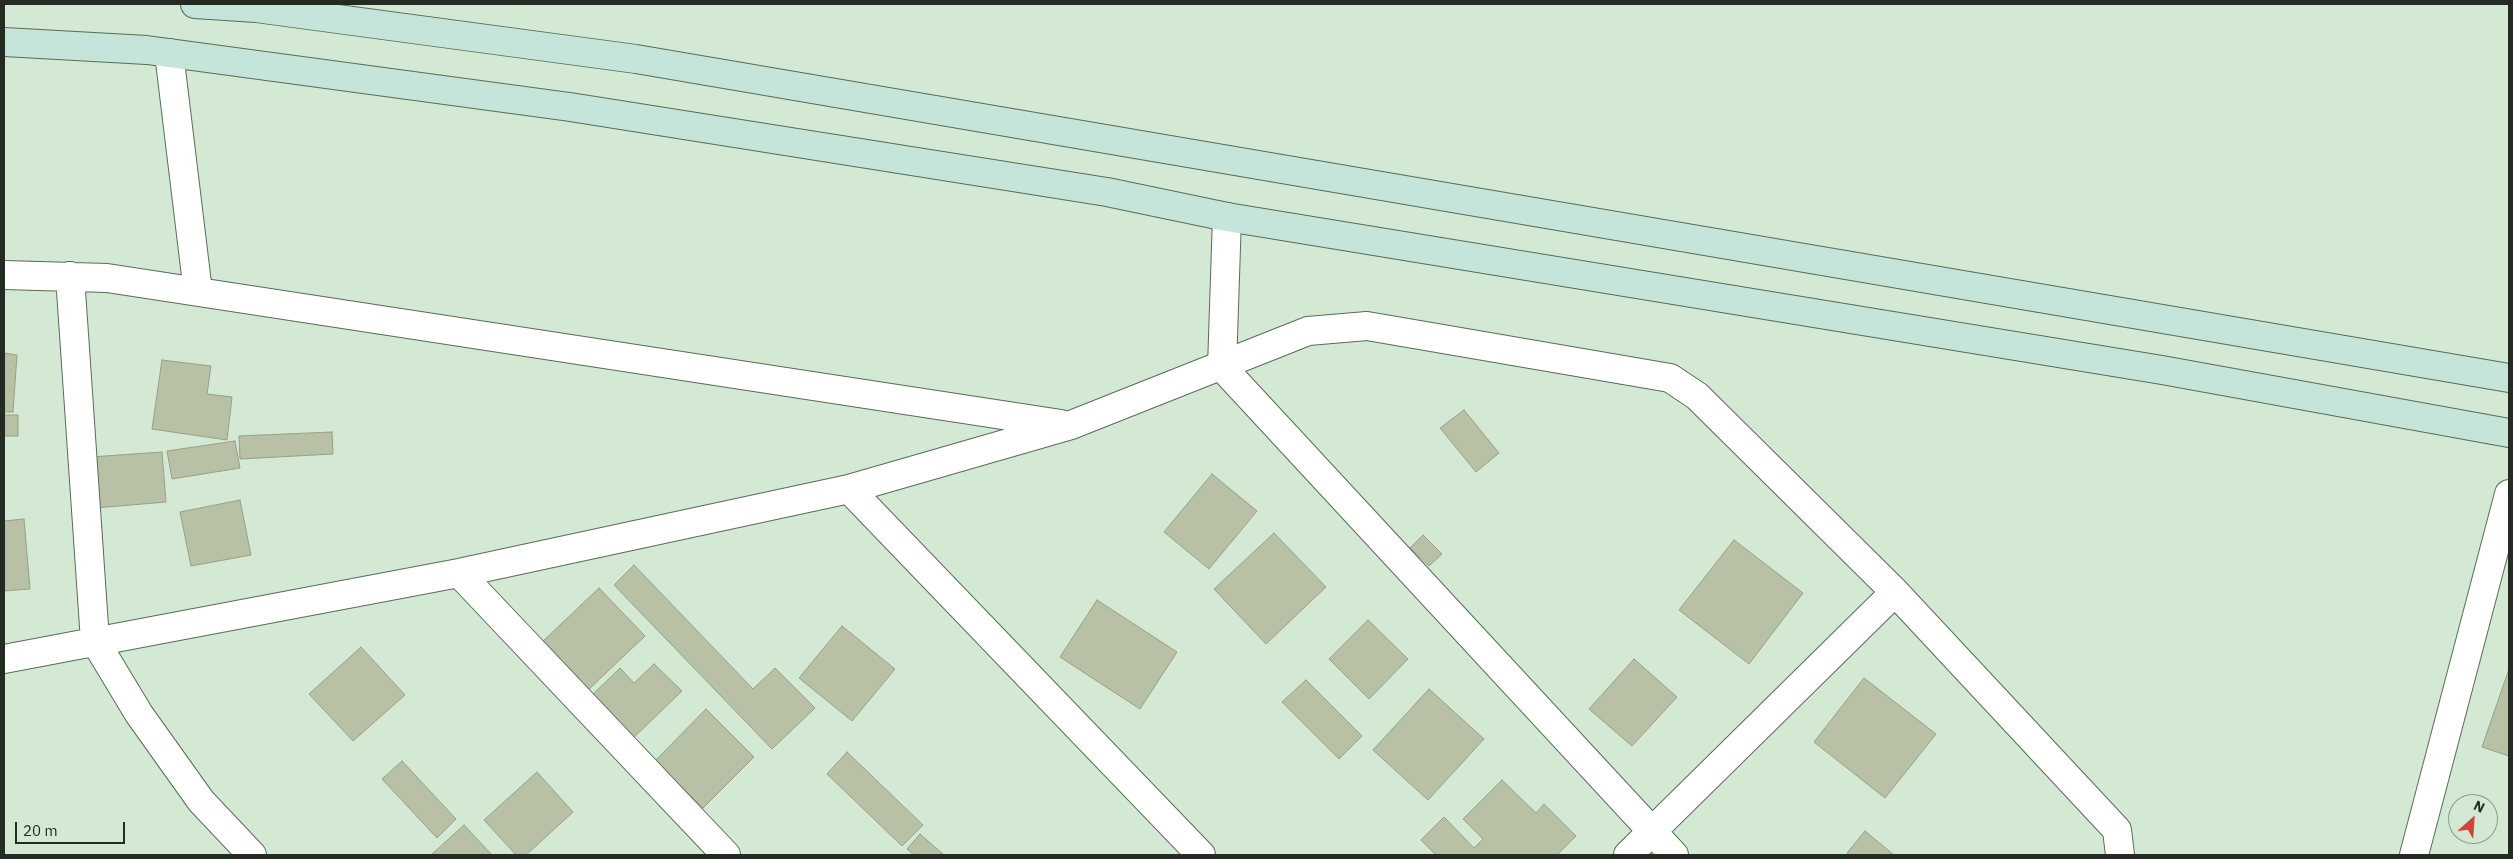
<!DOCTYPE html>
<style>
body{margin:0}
#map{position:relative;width:2513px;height:859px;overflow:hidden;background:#d3e9d3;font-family:"IBM Plex Sans",sans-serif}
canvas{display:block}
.frame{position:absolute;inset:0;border:5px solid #232b23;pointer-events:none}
.north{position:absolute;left:2448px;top:794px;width:50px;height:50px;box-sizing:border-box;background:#d3e9d3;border:1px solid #8d9d8d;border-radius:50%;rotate:26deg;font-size:14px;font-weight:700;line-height:20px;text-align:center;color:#232b23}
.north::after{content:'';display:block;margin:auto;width:18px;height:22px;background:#d14437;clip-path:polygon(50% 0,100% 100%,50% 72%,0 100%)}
.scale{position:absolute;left:15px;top:822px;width:110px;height:22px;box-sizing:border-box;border:2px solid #232b23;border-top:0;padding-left:6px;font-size:15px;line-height:18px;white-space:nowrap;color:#232b23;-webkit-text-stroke:4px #d3e9d3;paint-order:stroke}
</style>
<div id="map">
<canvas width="2513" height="859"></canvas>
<div class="frame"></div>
<div class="north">N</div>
<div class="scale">20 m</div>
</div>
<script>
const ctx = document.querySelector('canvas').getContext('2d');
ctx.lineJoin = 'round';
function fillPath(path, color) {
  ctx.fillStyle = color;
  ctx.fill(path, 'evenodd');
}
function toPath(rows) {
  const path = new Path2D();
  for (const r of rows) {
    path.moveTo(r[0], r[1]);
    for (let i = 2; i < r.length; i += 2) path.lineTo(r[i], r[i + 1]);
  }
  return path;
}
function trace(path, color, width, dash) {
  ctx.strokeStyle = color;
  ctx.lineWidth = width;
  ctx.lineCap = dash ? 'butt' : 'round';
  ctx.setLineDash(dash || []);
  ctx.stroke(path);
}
const building = toPath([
 [4,353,17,355,13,412,4,412,4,353],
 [162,360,211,366,207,394,232,397,227,440,152,429,162,360],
 [1464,410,1499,453,1476,472,1440,428,1464,410],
 [4,415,18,415,18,436,4,436,4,415],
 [332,432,333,454,240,459,239,436,332,432],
 [235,441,240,468,172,479,167,451,235,441],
 [162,452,166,502,95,508,91,457,162,452],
 [1212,474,1257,511,1209,569,1164,532,1212,474],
 [240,500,251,555,191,566,180,512,240,500],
 [24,519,30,589,4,591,4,521,24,519],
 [1274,533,1326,587,1266,644,1214,589,1274,533],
 [1423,535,1442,554,1429,566,1410,548,1423,535],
 [1734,540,1803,593,1749,664,1679,610,1734,540],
 [634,565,753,689,775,668,815,708,772,749,614,585,634,565],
 [599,588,645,636,587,691,541,643,599,588],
 [1097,600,1177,652,1140,709,1060,657,1097,600],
 [1368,620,1408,659,1369,699,1329,659,1368,620],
 [842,626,895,669,852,721,799,678,842,626],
 [361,647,405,695,353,741,309,694,361,647],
 [1634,659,1677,697,1632,746,1589,709,1634,659],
 [654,664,682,691,627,744,586,701,620,668,634,683,654,664],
 [2509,669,2509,756,2482,747,2509,669],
 [1864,678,1936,734,1885,798,1814,742,1864,678],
 [1306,680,1362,736,1339,759,1282,702,1306,680],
 [1429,689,1484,739,1428,800,1373,750,1429,689],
 [706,709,754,757,703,808,655,761,706,709],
 [847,752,923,825,902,846,827,774,847,752],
 [402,761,456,819,437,838,382,779,402,761],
 [537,772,573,812,526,855,516,855,484,820,537,772],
 [1502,780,1536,813,1544,804,1576,836,1557,855,1436,855,1421,840,1444,817,1474,848,1483,839,1463,819,1502,780],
 [464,825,492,855,431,855,464,825],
 [1865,831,1894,855,1850,855,1847,853,1865,831],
 [920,834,944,855,914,855,907,849,920,834]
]);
fillPath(building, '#b8c1a6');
trace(building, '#97a086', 1);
const minor = toPath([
 [169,53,198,292],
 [1227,217,1222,367,1674,855],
 [4,275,107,278,1061,424],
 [70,276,95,641,139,714,201,801,252,855],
 [849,489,1201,855],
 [459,573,726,855],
 [4,659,459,573,849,489,1071,425,1308,331,1367,326,1670,378,1697,396,1895,592,2117,830,2120,855],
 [1628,855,1895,592],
 [2414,855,2509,494]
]);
const secondary = toPath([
 [195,4,256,8,636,59,2509,378],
 [4,42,147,50,570,107,1107,192,1227,217,2162,370,2509,433]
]);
trace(minor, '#596c59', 30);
trace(secondary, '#596c59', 30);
trace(minor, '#fff', 28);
trace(secondary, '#c5e4da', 28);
</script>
